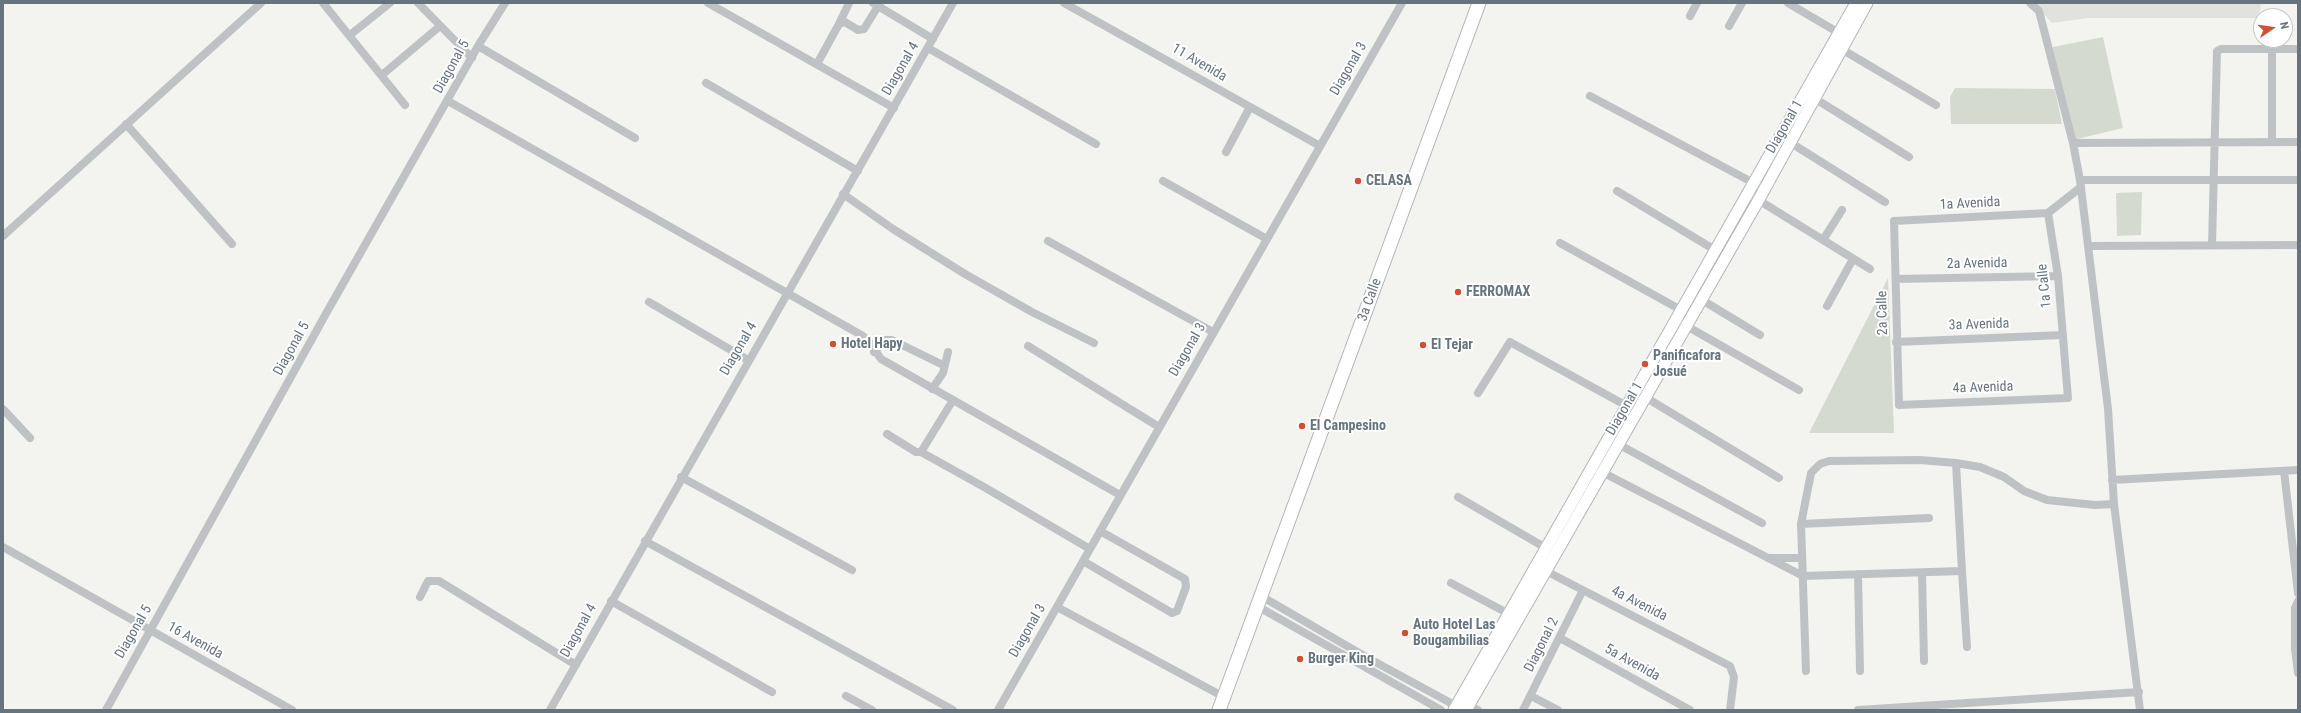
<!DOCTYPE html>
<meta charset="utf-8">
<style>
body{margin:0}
#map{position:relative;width:2301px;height:713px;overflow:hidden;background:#f3f3f0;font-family:"Roboto Condensed",sans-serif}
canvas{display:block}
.frame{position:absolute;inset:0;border:4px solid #65747e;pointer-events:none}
.north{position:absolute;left:2253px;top:8px;width:40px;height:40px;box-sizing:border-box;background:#fff;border:1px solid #c1c7cb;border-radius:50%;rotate:77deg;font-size:11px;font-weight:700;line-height:16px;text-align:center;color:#65747e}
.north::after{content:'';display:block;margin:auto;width:14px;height:18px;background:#d05132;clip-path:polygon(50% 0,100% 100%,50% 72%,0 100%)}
</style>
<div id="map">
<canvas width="2301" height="713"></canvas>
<div class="frame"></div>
<div class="north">N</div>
</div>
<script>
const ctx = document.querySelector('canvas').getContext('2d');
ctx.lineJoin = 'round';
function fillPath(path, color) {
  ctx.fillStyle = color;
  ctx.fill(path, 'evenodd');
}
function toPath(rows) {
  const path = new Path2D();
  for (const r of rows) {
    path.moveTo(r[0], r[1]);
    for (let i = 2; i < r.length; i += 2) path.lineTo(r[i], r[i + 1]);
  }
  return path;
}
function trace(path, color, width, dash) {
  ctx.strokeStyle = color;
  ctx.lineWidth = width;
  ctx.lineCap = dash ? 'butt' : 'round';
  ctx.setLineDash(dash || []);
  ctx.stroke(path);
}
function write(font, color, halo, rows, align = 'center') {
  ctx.font = font + ' "Roboto Condensed",sans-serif';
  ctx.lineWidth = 4;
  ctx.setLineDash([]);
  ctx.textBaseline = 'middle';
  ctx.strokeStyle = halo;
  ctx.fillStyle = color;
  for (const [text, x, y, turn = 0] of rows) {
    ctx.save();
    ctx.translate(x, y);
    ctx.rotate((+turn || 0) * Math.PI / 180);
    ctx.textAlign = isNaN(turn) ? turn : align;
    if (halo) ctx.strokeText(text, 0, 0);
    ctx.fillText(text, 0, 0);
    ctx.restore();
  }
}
fillPath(toPath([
 [2034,3,2261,3,2259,18,2088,18,2052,23]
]), '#e1e2e0');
fillPath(toPath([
 [2103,37,2123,128,2073,140,2048,48],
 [1955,88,2055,89,2062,124,1951,124,1950,97],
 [2142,192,2141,235,2117,236,2116,193],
 [1888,278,1894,433,1809,433]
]), '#d5dad1');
const secondary = toPath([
 [1454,710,1856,3],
 [1466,710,1758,201,1867,3]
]);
const primary = toPath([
 [1219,710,1479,3]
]);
trace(secondary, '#b1b6b9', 13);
trace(primary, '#b0b4b7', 15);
trace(toPath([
 [323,3,405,105],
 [418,3,472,58],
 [708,3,894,108],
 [873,3,933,39],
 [1064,3,1320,146],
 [1788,3,1839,33],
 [2030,3,2039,11,2073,143,2080,180,2108,409,2114,504,2140,710],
 [1690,16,1697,3],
 [839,24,849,3],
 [1729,26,1742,3],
 [350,35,390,3],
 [478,46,635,138],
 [1838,47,1936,105],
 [928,48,1096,144],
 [2272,49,2272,142],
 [817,64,839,24,845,22,858,30,864,29,880,3],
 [382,75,440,26],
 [706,83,858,171],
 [1590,96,1765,189],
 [1814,98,1909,157],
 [448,101,863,336,868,340,881,359,1120,495],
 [126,124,232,244],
 [1791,143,1885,202],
 [2073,143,2298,142],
 [1226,152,1250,107],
 [2080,180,2298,180],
 [1163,181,1267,239],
 [1617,191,1715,250],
 [1747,193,1870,269],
 [843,194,893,229,965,274,1032,312,1094,343],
 [2048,213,1894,221,1899,405,2068,398,2058,276,2048,213,2081,187],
 [3,236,261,3],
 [1823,240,1842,210],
 [1048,241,1213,332],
 [1560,243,1681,310],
 [2212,245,2217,51,2221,49,2298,49],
 [2088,246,2298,245],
 [1896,279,2058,276],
 [1702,300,1760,335],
 [649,302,748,360],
 [1827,306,1853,259],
 [1676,320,1799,390],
 [1896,342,2063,335],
 [1028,346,1159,427],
 [874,352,885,340,892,340,943,365],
 [932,389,943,373,948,352],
 [1478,393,1510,342,1627,406],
 [1645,397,1779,478],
 [3,409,30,438],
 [887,434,916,452,921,452,953,400],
 [1618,444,1762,523],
 [921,452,984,487,1090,549],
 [1598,470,1803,576,1962,571,1956,463],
 [2284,471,2298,593],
 [681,477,852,570],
 [2112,480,2298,470],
 [1458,497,1546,548],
 [1801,524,1929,518],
 [645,541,953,710],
 [3,547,292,710],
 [1768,558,1802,558],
 [1083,561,1172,613,1177,611,1186,587,1185,579,1100,531],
 [1542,569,1730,666,1734,677,1730,710],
 [1962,571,1967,647],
 [1922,573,1924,661],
 [1858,574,1860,671],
 [1451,583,1509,614],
 [1261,596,1366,657,1460,708],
 [420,597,428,581,439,581,576,665],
 [611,601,772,692],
 [2298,601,2295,608,2295,649,2298,673],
 [1257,606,1441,710],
 [1057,607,1224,697],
 [1560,638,1690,710],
 [1806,671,1801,524,1811,473,1820,464,1829,461,1920,460,1956,463,1980,467,2004,477,2024,491,2047,500,2095,505,2114,504],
 [846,696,872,710],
 [1531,696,1558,710],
 [1465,703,1478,710],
 [106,710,328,310,478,46,505,3],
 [550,710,953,3],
 [998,710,1402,3],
 [1523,710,1583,590],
 [1858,710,2139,692]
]), '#bfc2c5', 8);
trace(secondary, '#fff', 11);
trace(primary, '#fff', 13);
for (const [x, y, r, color] of [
 [1358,181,4,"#d05132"],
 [1458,292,4,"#d05132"],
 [833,344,4,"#d05132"],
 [1423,345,4,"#d05132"],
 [1645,364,4,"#d05132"],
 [1302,426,4,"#d05132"],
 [1405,633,4,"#d05132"],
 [1300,659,4,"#d05132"]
]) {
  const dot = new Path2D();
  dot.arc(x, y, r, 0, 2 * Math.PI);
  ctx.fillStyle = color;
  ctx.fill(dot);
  trace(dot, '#fff', 1.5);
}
write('14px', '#65747e', '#fff', [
 ["11 Avenida",1199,63,30],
 ["Diagonal 5",452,67,-61],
 ["Diagonal 4",901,69,-60],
 ["Diagonal 3",1349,69,-60],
 ["Diagonal 1",1785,127,-60],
 ["1a Avenida",1970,204,-3],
 ["2a Avenida",1977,264,-1],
 ["1a Calle",2045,286,-96],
 ["3a Calle",1370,300,-70],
 ["2a Calle",1883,313,-91],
 ["3a Avenida",1979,325,-2],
 ["Diagonal 5",292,349,-61],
 ["Diagonal 4",739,349,-60],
 ["Diagonal 3",1188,350,-60],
 ["4a Avenida",1983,388,-2],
 ["Diagonal 1",1625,409,-60],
 ["4a Avenida",1639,604,27],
 ["Diagonal 4",579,631,-61],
 ["Diagonal 3",1028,631,-60],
 ["Diagonal 5",134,632,-60],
 ["16 Avenida",195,641,29],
 ["Diagonal 2",1542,645,-63],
 ["5a Avenida",1632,663,29]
]);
write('bold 14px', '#65747e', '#fff', [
 ["CELASA",1366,181],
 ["FERROMAX",1466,292],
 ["Hotel Hapy",841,344],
 ["El Tejar",1431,345],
 ["Panificafora",1653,356],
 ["Josué",1653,372],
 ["El Campesino",1310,426],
 ["Auto Hotel Las",1413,625],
 ["Bougambilias",1413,641],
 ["Burger King",1308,659]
], 'left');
</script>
